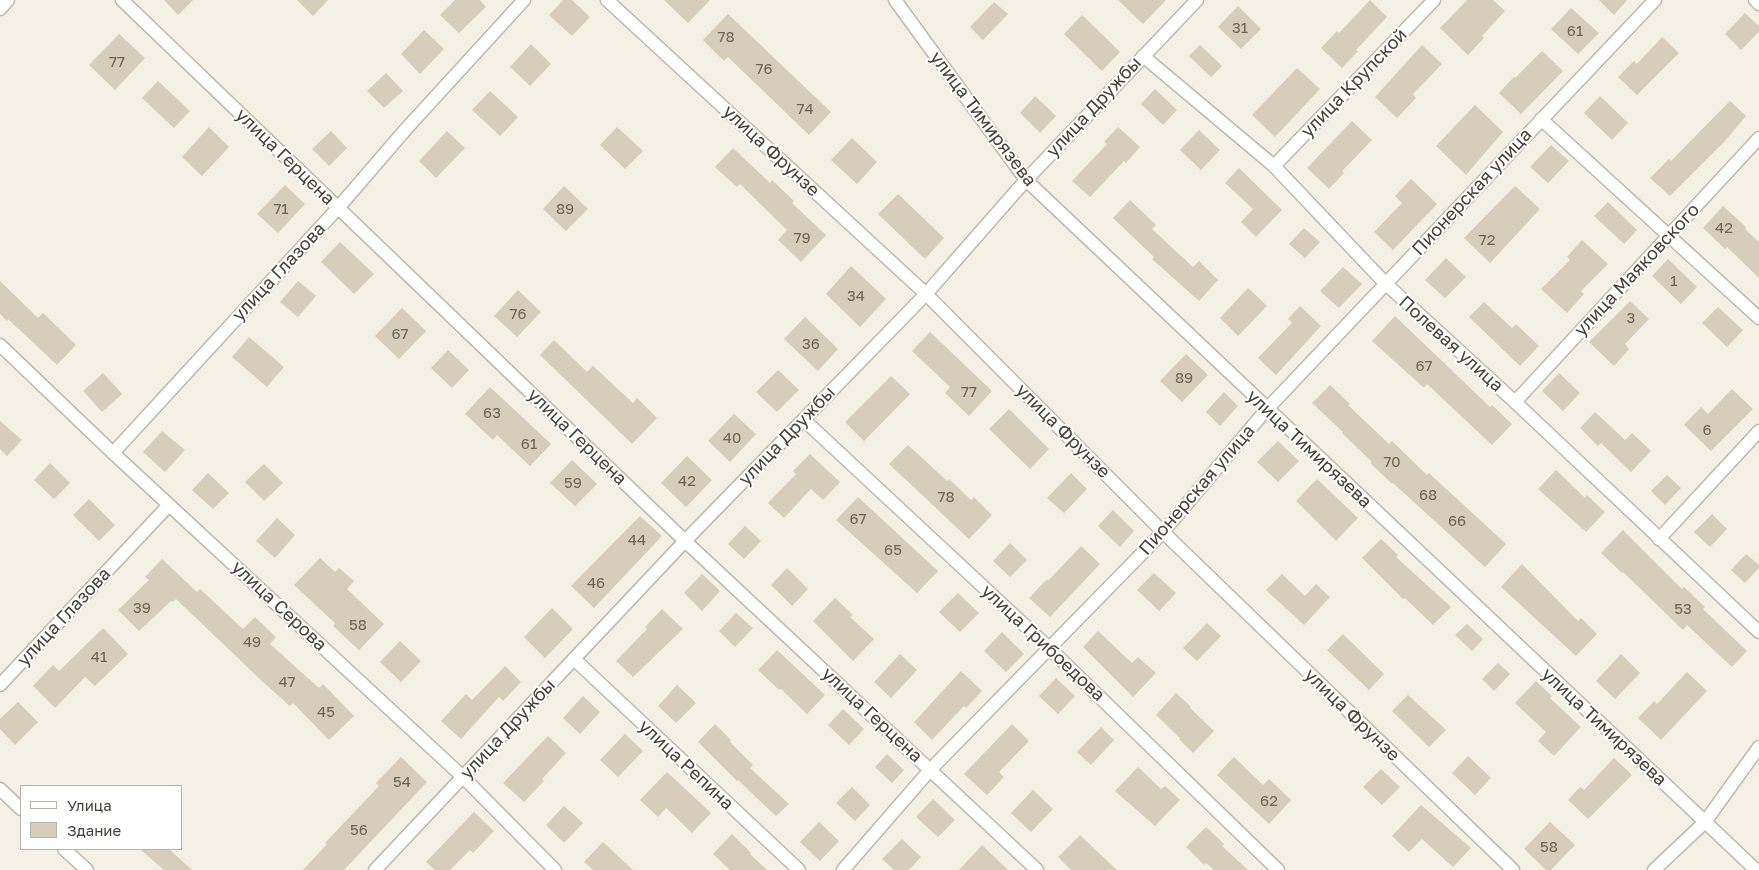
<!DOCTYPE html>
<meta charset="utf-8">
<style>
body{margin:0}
#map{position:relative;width:1759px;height:870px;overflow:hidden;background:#f4f0e6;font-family:"Golos Text",sans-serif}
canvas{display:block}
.legend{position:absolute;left:20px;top:785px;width:162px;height:65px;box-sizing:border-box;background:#fff;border:1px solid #b5b3ae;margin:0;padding:6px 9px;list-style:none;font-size:15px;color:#474135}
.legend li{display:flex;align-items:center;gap:10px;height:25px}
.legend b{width:25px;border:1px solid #b5b3ae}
</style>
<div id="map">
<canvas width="1759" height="870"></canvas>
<ul class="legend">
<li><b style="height:6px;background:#fff"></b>Улица</li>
<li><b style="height:14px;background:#d6cdba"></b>Здание</li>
</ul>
</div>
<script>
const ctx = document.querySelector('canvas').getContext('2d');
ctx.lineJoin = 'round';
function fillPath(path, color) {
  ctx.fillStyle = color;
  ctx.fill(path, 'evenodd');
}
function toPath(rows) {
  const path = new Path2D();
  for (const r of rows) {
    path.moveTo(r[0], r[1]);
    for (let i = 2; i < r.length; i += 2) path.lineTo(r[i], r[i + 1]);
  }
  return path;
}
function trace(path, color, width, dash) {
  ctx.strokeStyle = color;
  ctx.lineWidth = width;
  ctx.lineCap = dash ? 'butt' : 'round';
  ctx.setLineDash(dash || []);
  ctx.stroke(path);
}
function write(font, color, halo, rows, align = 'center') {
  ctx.font = font + ' "Golos Text",sans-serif';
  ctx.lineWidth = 4;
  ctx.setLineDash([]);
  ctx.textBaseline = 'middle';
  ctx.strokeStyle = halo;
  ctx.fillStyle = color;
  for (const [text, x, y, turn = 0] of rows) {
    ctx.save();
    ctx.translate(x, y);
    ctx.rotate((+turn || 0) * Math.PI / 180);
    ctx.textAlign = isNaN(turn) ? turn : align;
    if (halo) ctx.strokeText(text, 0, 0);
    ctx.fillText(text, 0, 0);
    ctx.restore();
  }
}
fillPath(toPath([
 [164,0,193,0,178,15],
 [297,0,328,0,313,16],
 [455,0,480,0,486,7,459,33,440,15],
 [563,0,572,0,590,17,572,36,549,15],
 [664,0,710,0,688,23],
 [1118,0,1166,0,1143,24],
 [1370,0,1387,17,1356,50,1358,51,1342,68,1321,48,1337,31,1339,33],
 [1467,0,1493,0,1505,11,1482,36,1484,38,1468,55,1440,28],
 [1599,0,1627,0,1614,15],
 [994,2,1008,14,983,40,970,27],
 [1238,6,1261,29,1241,49,1218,27],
 [1571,8,1599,33,1578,54,1551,29],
 [1745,13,1759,26,1759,32,1741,50,1725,34],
 [728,14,831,112,809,135,728,57,724,61,703,40],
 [1082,15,1120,52,1102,71,1064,34],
 [424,30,444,49,420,74,401,54],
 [119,34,145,58,115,90,89,65],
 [1662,37,1679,53,1637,95,1618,77,1634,61,1637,64],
 [531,44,551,64,530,86,510,67],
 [1200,45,1222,66,1211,77,1189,56],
 [1422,45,1442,64,1413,94,1416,98,1397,118,1375,97],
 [1542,51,1563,71,1521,114,1499,93,1514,77,1515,78],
 [1297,68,1320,89,1275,137,1252,115],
 [386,73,403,91,384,108,367,91],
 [158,81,190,111,174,128,142,98],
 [1155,89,1177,110,1163,125,1141,104],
 [490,91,518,117,500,136,472,110],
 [1035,96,1056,116,1040,133,1020,113],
 [1600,96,1628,123,1612,140,1584,113],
 [1730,101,1746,116,1724,142,1670,196,1650,178,1669,159,1671,161],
 [1475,105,1503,132,1466,175,1436,146],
 [1352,121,1372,140,1342,171,1344,173,1329,189,1307,168],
 [209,127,229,147,202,176,182,157],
 [617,127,643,151,625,169,600,145],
 [1118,127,1140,147,1126,163,1124,161,1090,197,1072,181,1107,144,1104,142],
 [1199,130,1220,150,1201,170,1180,150],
 [331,131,347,148,329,166,312,149],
 [447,131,465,148,436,178,419,161],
 [852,138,877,162,857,184,831,160],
 [1551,145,1569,161,1548,183,1530,167],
 [733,148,770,183,772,180,794,201,792,203,826,235,801,262,778,240,787,230,740,184,737,187,715,167],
 [1239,168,1282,210,1256,237,1241,222,1253,209,1225,183],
 [1411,179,1437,204,1393,250,1374,232,1402,203,1395,196],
 [285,185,305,204,278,233,257,214],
 [564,186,588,209,566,231,543,209],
 [1515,186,1540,209,1490,263,1464,238],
 [898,194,944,238,925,259,878,214],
 [1130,200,1156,225,1152,229,1193,267,1199,261,1218,280,1199,301,1152,259,1154,257,1113,218],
 [1608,202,1637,230,1624,244,1594,216],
 [1723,206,1746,227,1745,229,1759,242,1759,278,1727,247,1725,249,1703,228],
 [1304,228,1320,242,1305,258,1289,244],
 [1582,240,1608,264,1581,291,1584,294,1567,313,1541,289,1570,260,1567,257],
 [340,242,374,274,354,294,321,262],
 [1446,258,1466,277,1445,298,1425,280],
 [1668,259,1697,287,1681,304,1652,276],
 [851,266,886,299,860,327,826,294],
 [1343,267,1362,284,1339,308,1320,291],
 [0,281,38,318,43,313,76,345,57,365,8,319,7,321,0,314],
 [298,281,316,296,298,317,280,302],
 [1248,288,1267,306,1238,336,1220,318],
 [518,290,541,312,517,337,494,316],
 [1630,301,1649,319,1625,344,1629,349,1614,366,1589,342],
 [1484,302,1512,328,1516,324,1539,346,1520,366,1469,317],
 [1300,306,1321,326,1276,375,1258,358,1292,323,1288,319],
 [1718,307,1743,330,1727,347,1702,323],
 [402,308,426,331,399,359,375,336],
 [1395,316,1490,407,1492,405,1512,424,1492,445,1427,384,1424,388,1372,341],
 [805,317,838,349,818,371,784,339],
 [930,332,992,391,969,416,945,393,950,387,912,351],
 [249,337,284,367,267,387,232,357],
 [554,340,587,372,593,366,633,403,637,398,657,418,632,444,540,355],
 [448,350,469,370,452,388,431,368],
 [1186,354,1208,375,1182,402,1160,381],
 [778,370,799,390,777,412,756,392],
 [103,373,122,394,102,412,83,391],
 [1559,373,1580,393,1563,411,1542,391],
 [891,376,910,394,864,441,845,422],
 [1330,385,1350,404,1348,405,1389,444,1392,441,1427,475,1429,473,1506,544,1485,567,1393,483,1392,484,1370,463,1372,462,1342,433,1343,432,1312,403],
 [490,387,551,444,530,466,497,435,493,440,465,414],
 [1732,389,1753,409,1711,451,1684,425,1701,407,1708,414],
 [1224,392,1238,406,1220,426,1206,412],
 [1009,409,1049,449,1030,469,989,429],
 [1595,412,1625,440,1632,433,1651,451,1631,472,1601,443,1598,446,1580,428],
 [734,414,756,434,730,462,708,441],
 [0,421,22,440,7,456,0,449],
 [162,431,185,450,165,472,143,452],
 [1278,441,1299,461,1278,482,1257,462],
 [908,445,947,481,949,479,971,500,974,497,992,515,969,539,889,464],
 [810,454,840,482,823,500,811,489,784,518,768,503,796,474,793,471],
 [687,456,712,480,686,507,661,483],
 [572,460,597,484,575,506,550,483],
 [50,463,70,483,54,499,34,480],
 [264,464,283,483,264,501,245,482],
 [1556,470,1585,498,1587,495,1605,512,1586,532,1538,489],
 [208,473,229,493,213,509,192,490],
 [1071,473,1087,489,1064,513,1047,498],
 [1667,475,1681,488,1665,505,1651,491],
 [1317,479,1358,518,1336,541,1296,501],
 [858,497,938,571,917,593,836,520],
 [89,499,115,525,99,541,73,515],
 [1113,510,1134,531,1120,547,1098,526],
 [1712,514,1727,529,1710,547,1694,532],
 [640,516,662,536,594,608,571,586],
 [277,518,295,535,275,558,256,541],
 [745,526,761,541,744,559,728,544],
 [1623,530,1682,589,1684,587,1705,607,1703,609,1747,651,1732,667,1687,625,1683,630,1623,572,1622,573,1601,553],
 [1381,539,1398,555,1396,557,1451,607,1433,625,1405,598,1403,599,1362,558],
 [1010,543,1027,560,1010,577,993,561],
 [1081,546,1100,564,1050,617,1029,598,1047,579,1048,581],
 [1746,554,1759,565,1759,568,1745,583,1731,570],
 [320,558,335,572,339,568,354,581,347,589,384,624,359,650,333,626,335,623,294,585],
 [162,559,197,592,200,589,243,629,255,617,276,637,270,644,319,688,323,684,354,716,329,740,293,703,290,706,263,682,176,599,173,602,171,601,139,631,118,610,149,580,145,577],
 [1522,564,1578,621,1581,618,1597,634,1576,656,1501,587],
 [787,568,808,589,792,606,771,585],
 [1154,573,1176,593,1159,611,1137,590],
 [702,574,720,591,702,611,684,593],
 [1282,574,1305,596,1316,584,1330,597,1304,625,1266,590],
 [958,593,979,613,960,632,939,612],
 [835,598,853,615,850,617,874,639,853,661,813,621],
 [552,608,573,629,545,658,524,637],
 [662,609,683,629,633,677,616,661,647,629,645,627],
 [736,613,753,628,735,647,719,631],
 [1207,623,1221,636,1197,661,1183,648],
 [1467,624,1483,639,1472,651,1455,635],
 [103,628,128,654,95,686,85,677,55,708,33,686,53,665,59,671],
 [1098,631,1132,663,1138,657,1156,673,1133,697,1083,647],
 [1002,632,1024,654,1006,672,984,651],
 [1343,634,1384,674,1369,690,1327,650],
 [400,641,421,661,401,682,380,662],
 [777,650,825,695,807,714,781,689,779,690,758,670],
 [900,654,917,670,891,698,874,682],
 [1621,654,1640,673,1615,699,1596,681],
 [1498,663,1510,674,1494,691,1482,679],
 [505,666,521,682,503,701,499,697,461,739,441,721,466,694,472,700],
 [961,671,982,691,966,708,964,706,932,740,914,722],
 [1687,672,1707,691,1661,740,1638,718,1654,701,1657,704],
 [1056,678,1075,696,1058,714,1039,696],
 [1536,681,1552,696,1550,698,1581,727,1554,756,1538,741,1546,732,1515,703],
 [677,685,696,703,676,723,658,706],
 [1176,693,1191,707,1190,708,1214,731,1193,753,1179,739,1180,738,1156,715],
 [1408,695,1446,730,1429,747,1392,711],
 [583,696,600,712,580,734,563,718],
 [18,702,38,722,15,745,0,729,0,719],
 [843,709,864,729,849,745,828,725],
 [715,724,731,740,730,742,753,765,750,768,789,804,776,816,738,780,737,781,698,742],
 [1012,724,1029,741,999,772,1004,777,987,795,964,774],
 [1101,727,1114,740,1091,765,1077,752],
 [625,734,643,751,618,777,600,760],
 [548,736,566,753,542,779,544,781,524,802,503,783],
 [887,754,904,770,892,783,875,767],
 [1468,756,1491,778,1475,795,1452,773],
 [401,757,427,782,344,870,303,870,327,844,325,843,379,786,376,783],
 [1234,757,1263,785,1269,779,1291,800,1269,824,1217,775],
 [1614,758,1632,775,1588,819,1568,800,1580,787,1584,790],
 [1138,767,1161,789,1165,786,1180,800,1155,826,1115,791],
 [1381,769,1400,787,1382,805,1363,787],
 [667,772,711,813,692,833,666,808,658,817,640,800],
 [852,787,870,805,855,821,836,803],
 [1033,790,1053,809,1031,832,1011,813],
 [933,799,955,820,938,837,916,817],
 [1421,805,1471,848,1453,867,1422,839,1409,852,1392,836],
 [564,806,583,823,564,843,546,825],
 [474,812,494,831,473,853,470,850,450,870,435,870,426,862],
 [819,822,839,841,820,861,800,842],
 [1550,822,1575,845,1551,870,1546,870,1524,849],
 [1206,827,1224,844,1222,846,1248,870,1214,870,1206,863,1204,865,1186,847],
 [732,834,751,853,750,854,767,870,730,870,713,854],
 [1080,835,1102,856,1117,870,1071,870,1058,857],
 [902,839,921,857,909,870,894,870,882,859],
 [603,842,633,870,593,870,584,862],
 [982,845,1008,870,959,870],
 [140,849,169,849,192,870,164,870]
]), '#d6cdba');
const street = toPath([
 [122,0,685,541,1037,870],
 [607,0,926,294,1163,532,1513,870],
 [895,0,1026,180,1756,870],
 [1755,0,1759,4],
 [0,9,8,0],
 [1143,56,1274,166,1385,283,1515,402,1759,632],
 [1541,119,1759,318],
 [1274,166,1434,0],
 [0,345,113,453,463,777,555,870],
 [1515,402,1759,138],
 [804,420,1049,648,1278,870],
 [113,453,338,208,406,129,524,0],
 [1659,539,1759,431],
 [574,659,799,870],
 [0,685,169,505],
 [0,789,21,809],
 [64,849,87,870],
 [375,870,685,541,926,294,1026,180,1197,0],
 [843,870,930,770,1163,532,1267,409,1655,0],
 [1654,870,1705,822,1759,747]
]);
trace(street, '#c0b9a8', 15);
trace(street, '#fff', 12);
write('15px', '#6b6456', null, [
 ["31",1240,28],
 ["61",1575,31],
 ["78",726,37],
 ["77",117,62],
 ["76",764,69],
 ["74",805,109],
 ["71",281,209],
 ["89",565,209],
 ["42",1724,228],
 ["79",802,238],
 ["72",1487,240],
 ["1",1674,281],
 ["34",856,296],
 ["76",518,314],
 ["3",1631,318],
 ["67",400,334],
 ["36",811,344],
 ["67",1424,366],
 ["89",1184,378],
 ["77",969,392],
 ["63",492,413],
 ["6",1707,430],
 ["40",732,438],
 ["61",529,444],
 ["70",1392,462],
 ["42",687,481],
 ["59",573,483],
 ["68",1428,495],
 ["78",946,497],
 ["67",858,519],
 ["66",1457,521],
 ["44",637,540],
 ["65",893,550],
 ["46",596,583],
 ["39",142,608],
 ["53",1683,609],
 ["58",358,625],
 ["49",252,642],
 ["41",99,657],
 ["47",287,682],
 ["45",326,712],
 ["54",402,782],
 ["62",1269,801],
 ["56",359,830],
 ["58",1549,847]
]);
write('18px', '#474135', '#fff', [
 ["улица Крупской",1354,83,-46],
 ["улица Дружбы",1094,107,-47],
 ["улица Тимирязева",983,119,53],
 ["улица Фрунзе",771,151,43],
 ["улица Герцена",285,157,44],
 ["Пионерская улица",1472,192,-47],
 ["улица Маяковского",1637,270,-47],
 ["улица Глазова",279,272,-47],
 ["Полевая улица",1451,344,42],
 ["улица Фрунзе",1063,431,45],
 ["улица Дружбы",787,436,-46],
 ["улица Герцена",577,437,44],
 ["улица Тимирязева",1309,449,43],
 ["Пионерская улица",1197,490,-49],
 ["улица Серова",279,606,43],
 ["улица Глазова",64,617,-47],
 ["улица Грибоедова",1043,643,43],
 ["улица Герцена",872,715,43],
 ["улица Фрунзе",1352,715,44],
 ["улица Тимирязева",1604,727,43],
 ["улица Дружбы",508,729,-47],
 ["улица Репина",686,765,43]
]);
</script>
